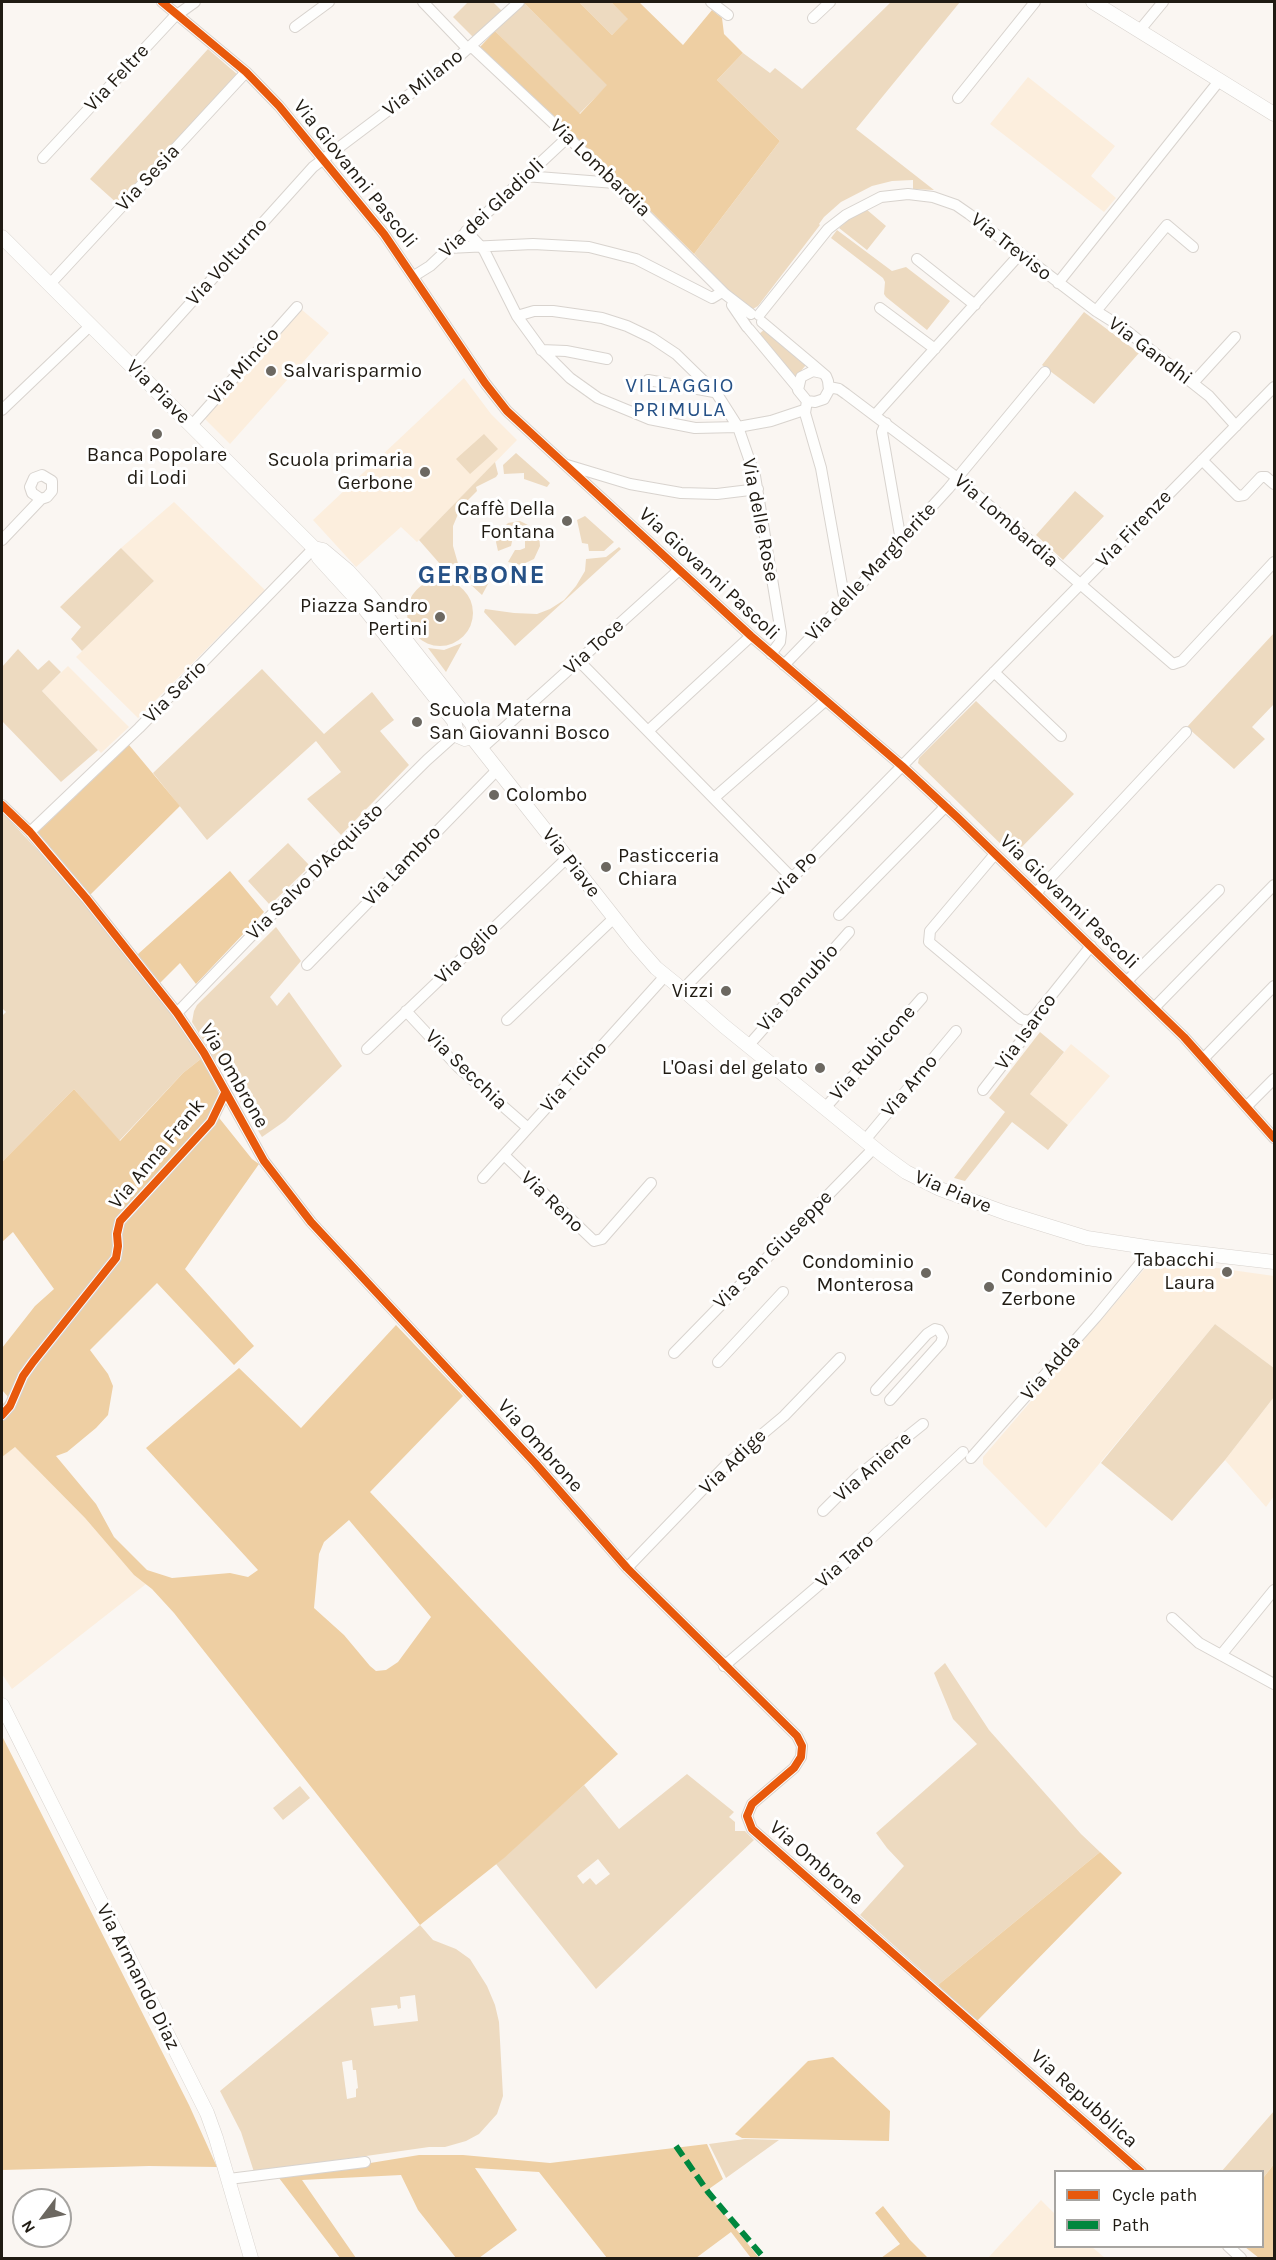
<!DOCTYPE html>
<meta charset="utf-8">
<style>
body{margin:0}
#map{position:relative;width:1276px;height:2260px;overflow:hidden;background:#faf6f2;font-family:Karla,sans-serif}
canvas{display:block}
.frame{position:absolute;inset:0;border:3px solid #201b13;pointer-events:none}
.legend{position:absolute;left:1054px;top:2170px;width:210px;height:78px;box-sizing:border-box;background:#fff;border:2px solid #a6a4a1;margin:0;padding:8px 10px;list-style:none;font-size:18px;color:#201b13}
.legend li{display:flex;align-items:center;gap:12px;height:30px}
.legend b{width:30px;border:2px solid #a6a4a1}
.north{position:absolute;left:12px;top:2188px;width:60px;height:60px;box-sizing:border-box;background:#fff;border:2px solid #a6a4a1;border-radius:50%;rotate:238deg;font-size:16px;font-weight:700;line-height:24px;text-align:center;color:#201b13}
.north::after{content:'';display:block;margin:auto;width:21px;height:27px;background:#6c6861;clip-path:polygon(50% 0,100% 100%,50% 72%,0 100%)}
</style>
<div id="map">
<canvas width="1276" height="2260"></canvas>
<div class="frame"></div>
<ul class="legend">
<li><b style="height:8px;background:#e8590c"></b>Cycle path</li>
<li><b style="height:8px;background:#00873e"></b>Path</li>
</ul>
<div class="north">N</div>
</div>
<script>
const ctx = document.querySelector('canvas').getContext('2d');
ctx.lineJoin = 'round';
function fillPath(path, color) {
  ctx.fillStyle = color;
  ctx.fill(path, 'evenodd');
}
function toPath(rows) {
  const path = new Path2D();
  for (const r of rows) {
    if (r.length === 3) {
      path.moveTo(r[0] + r[2], r[1]);
      path.arc(r[0], r[1], r[2], 0, 2 * Math.PI);
      continue;
    }
    path.moveTo(r[0], r[1]);
    for (let i = 2; i < r.length; i += 2) path.lineTo(r[i], r[i + 1]);
  }
  return path;
}
function trace(path, color, width, dash) {
  ctx.strokeStyle = color;
  ctx.lineWidth = width;
  ctx.lineCap = dash ? 'butt' : 'round';
  ctx.setLineDash(dash || []);
  ctx.stroke(path);
}
function write(font, color, halo, rows, align = 'center') {
  ctx.font = font + ' Karla,sans-serif';
  ctx.lineWidth = 6;
  ctx.setLineDash([]);
  ctx.textBaseline = 'middle';
  ctx.strokeStyle = halo;
  ctx.fillStyle = color;
  for (const [text, x, y, turn = 0] of rows) {
    ctx.save();
    ctx.translate(x, y);
    ctx.rotate((+turn || 0) * Math.PI / 180);
    ctx.textAlign = isNaN(turn) ? turn : align;
    if (halo) ctx.strokeText(text, 0, 0);
    ctx.fillText(text, 0, 0);
    ctx.restore();
  }
}
fillPath(toPath([
 [1028,77,1115,146,1091,176,1116,198,1104,212,990,124],
 [301,309,329,333,230,444,204,418],
 [464,378,491,414,517,440,417,542,401,527,356,567,313,520],
 [174,502,265,590,138,718,76,657,154,581,121,548],
 [68,666,129,727,101,753,42,691],
 [1071,1044,1110,1076,1068,1125,1030,1094],
 [1153,1259,1274,1276,1274,1368,1215,1324,1046,1528,983,1464,983,1457],
 [1274,1397,1274,1496,1266,1507,1225,1460],
 [14,1446,85,1518,134,1575,146,1584,12,1689,2,1674,2,1457],
 [1041,2200,1055,2214,1056,2246,1092,2247,1105,2258,988,2258]
]), '#fceedd');
fillPath(toPath([
 [468,2,493,2,503,12,474,38,453,17],
 [579,2,611,2,629,19,612,35],
 [891,2,960,2,856,129,934,190,913,189,913,180,892,181,872,186,841,202,824,217,819,224,820,225,758,306,753,309,737,299,694,254,780,141,717,80,743,53,770,73,775,68,802,89],
 [524,3,608,85,579,114,495,31],
 [208,49,238,75,119,205,90,179],
 [866,209,886,226,867,250,839,228,854,215],
 [837,230,892,271,906,267,950,301,927,330,886,297,884,294,885,282,883,278,831,238],
 [1084,312,1139,353,1094,404,1042,365],
 [765,329,806,365,795,378,759,334],
 [484,434,498,449,470,474,456,459],
 [516,453,550,483,547,487,524,479,524,473,504,474,503,465],
 [495,462,498,474,496,477,476,487,477,491,461,507,453,526,453,546,459,567,447,572,419,540],
 [1075,491,1104,516,1063,560,1036,535],
 [585,516,614,542,604,551,589,551,588,544,582,543,577,520],
 [520,521,532,527,522,536,517,535,513,537,511,546,498,551,496,542,500,531,508,523],
 [535,531,539,535,540,546,534,559,521,565,508,562,515,550,520,550,525,548,525,540],
 [619,547,621,549,515,646,484,612,485,609,514,613,537,614,550,609,564,600,576,586,585,571,586,559,606,557],
 [121,548,154,581,82,651,71,639,81,627,60,607],
 [486,564,494,573,482,595,469,583,463,573],
 [440,613,33],
 [1274,633,1274,704,1252,727,1265,739,1234,769,1187,727],
 [462,643,446,672,428,648,444,650],
 [18,649,38,670,49,660,61,672,42,691,98,750,61,782,2,721,2,667],
 [262,669,324,734,372,692,394,720,380,731,409,765,341,835,307,799,341,772,316,741,207,840,153,773],
 [976,701,1074,794,1013,856,918,763,919,758],
 [2,812,84,900,173,1016,202,1058,183,1073,119,1141,74,1089,2,1162,2,1016,6,1012,2,1008],
 [288,843,310,866,270,905,248,881],
 [276,927,301,961,270,997,277,1006,289,992,342,1066,285,1121,262,1137,192,1022,194,1011,197,1005],
 [1040,1032,1064,1052,1030,1094,1068,1125,1048,1150,1012,1122,965,1181,954,1178,1005,1112,989,1098],
 [1215,1324,1274,1368,1274,1397,1225,1460,1172,1521,1101,1463],
 [945,1663,989,1730,1081,1834,1100,1852,938,1985,860,1915,904,1866,887,1848,876,1833,977,1744,953,1719,934,1673],
 [687,1774,734,1812,729,1817,735,1822,735,1831,745,1831,754,1840,596,1989,496,1864,584,1785,619,1829],
 [598,1859,610,1874,596,1885,590,1878,583,1884,577,1876],
 [300,1786,310,1798,283,1820,273,1808],
 [420,1925,433,1940,456,1949,470,1959,487,1986,495,2005,499,2022,503,2096,497,2114,479,2134,466,2141,445,2147,429,2147,254,2172,241,2132,220,2091],
 [415,1995,418,2021,374,2026,371,2008,397,2005,398,2009,401,2008,400,1997],
 [352,2060,353,2070,356,2070,358,2088,356,2089,356,2097,347,2099,342,2062],
 [1274,2111,1274,2164,1263,2178,1262,2172,1221,2172],
 [745,2139,779,2140,726,2178,709,2144]
]), '#eddac0');
fillPath(toPath([
 [526,2,579,2,612,35,628,19,611,2,639,2,683,45,712,10,722,18,724,34,743,53,717,80,780,141,694,254,571,132,480,47,495,31,580,114,607,85,524,3],
 [129,745,180,806,90,895,37,833],
 [230,871,264,912,196,984,180,963,159,984,137,955],
 [202,1058,219,1093,212,1109,252,1159,259,1164,185,1269,254,1346,234,1365,157,1283,90,1350,108,1374,113,1386,108,1415,96,1428,67,1452,56,1456,96,1504,114,1537,147,1570,172,1578,230,1573,248,1577,258,1570,146,1448,239,1368,301,1428,396,1325,463,1396,370,1492,618,1754,504,1858,420,1925,174,1613,152,1589,134,1575,85,1518,15,1447,2,1457,2,1405,9,1398,2,1390,2,1348,35,1306,54,1289,13,1232,2,1242,2,1162,74,1089,120,1141,183,1073],
 [349,1520,431,1617,398,1662,386,1670,376,1671,370,1666,344,1635,314,1608,319,1554,324,1542],
 [2,1736,189,2105,217,2167,149,2166,2,2170],
 [1100,1852,1122,1873,977,2021,938,1985],
 [833,2057,890,2111,889,2141,742,2138,735,2134,808,2061],
 [707,2144,723,2179,706,2191,759,2258,751,2258,731,2232,696,2258,607,2258,539,2172,475,2168,517,2230,479,2258,456,2258,418,2210,401,2175,302,2180,356,2258,340,2258,279,2178,419,2155,463,2155,550,2163],
 [1274,2164,1274,2258,1259,2258,1245,2247,1262,2246,1263,2178],
 [883,2206,910,2240,928,2258,881,2258,900,2244,875,2213]
]), '#eecfa3');
const minor = toPath([
 [162,2,246,72,279,106,384,234,485,383,507,411,751,636,902,766,958,818,1184,1037,1274,1138],
 [423,2,468,49],
 [711,2,728,15],
 [813,18,830,2],
 [295,27,329,2],
 [1139,31,1163,2],
 [471,46,568,137,725,294,751,314],
 [958,98,1035,2],
 [43,158,174,17,195,2],
 [525,176,615,183],
 [466,231,484,250,517,316,541,349,570,378,598,398,649,419,695,428,738,427,771,421,804,410],
 [448,248,533,244,589,247,636,259,712,298,722,292],
 [917,259,975,305],
 [414,276,430,266,568,137],
 [1058,283,1219,81],
 [50,284,246,72],
 [732,305,747,327],
 [880,308,935,349],
 [1096,311,1167,225,1193,247],
 [759,315,828,229,846,215,881,197,908,194,933,197,956,205,969,214,1096,311,1123,328,1209,396,1236,426],
 [517,316,534,311,553,311,602,318,627,326,652,338,676,354,717,394,738,427,755,476,781,633,780,642,771,654],
 [762,322,812,364,826,376,828,381,829,390,824,399,815,402,807,401,798,390,801,377,813,371,822,373],
 [749,329,798,388],
 [541,350,566,351,607,359],
 [133,367,313,167,455,60,519,2],
 [648,380,714,392],
 [1193,383,1235,337],
 [829,387,839,389,846,394,956,477,1173,664,1182,661,1274,562],
 [807,401,805,413,821,468,845,602],
 [2,410,91,325],
 [875,415,1020,254],
 [886,423,882,432,901,541],
 [192,425,297,307],
 [1202,460,1238,496,1244,495,1261,477,1266,477,1274,484],
 [567,465,630,484,681,493,717,494,758,489],
 [2,540,41,499,47,497,52,491,52,481,42,475,34,478,30,487,32,493,41,499],
 [579,661,792,878],
 [784,665,845,602,948,489,1045,372],
 [994,672,1061,736],
 [648,731,751,636],
 [482,748,679,570],
 [714,798,825,701],
 [2,805,30,832,86,898,177,1013,204,1053,264,1161,311,1222,535,1463,627,1568,797,1736,802,1746,801,1757,794,1768,752,1804,747,1816,752,1829,1141,2172],
 [30,832,139,728,314,548],
 [995,854,930,931,929,942,1021,1019,1029,1021],
 [1036,893,1186,732],
 [839,915,946,806],
 [307,965,498,769],
 [1127,981,1219,890],
 [689,983,1274,387],
 [1154,1008,1274,885],
 [406,1011,458,1067,528,1128],
 [177,1013,281,905,427,760,456,734],
 [507,1020,614,918],
 [748,1046,849,932],
 [367,1049,567,858],
 [1204,1058,1274,986],
 [983,1090,1025,1036,1029,1021,1035,1016,1091,946],
 [1247,1106,1274,1079],
 [825,1108,922,998],
 [865,1140,956,1031],
 [504,1155,594,1241,602,1239,651,1183],
 [483,1178,665,976],
 [674,1353,874,1148],
 [718,1362,783,1292],
 [876,1390,927,1334,935,1329,939,1330,943,1337,941,1343,890,1400],
 [2,1415,10,1406,23,1376,33,1362,116,1258,118,1246,117,1234,120,1221,211,1122,225,1093],
 [971,1458,1096,1317,1153,1248],
 [823,1511,858,1476,923,1424],
 [627,1568,729,1462,784,1416,840,1358],
 [1172,1618,1199,1643,1274,1684],
 [1221,1655,1274,1590],
 [724,1666,846,1562,963,1452],
 [229,2179,365,2162],
 [1228,2246,1241,2258]
]);
const tertiary = toPath([
 [1093,2,1274,114],
 [2,237,314,548,319,558,361,604,454,721,458,736,465,739,471,736],
 [314,548,323,550,348,571,369,594,472,724,474,730,471,736],
 [471,736,635,944,656,968,677,985],
 [689,995,724,1026,884,1156,906,1172,940,1189,1006,1213,1087,1238,1153,1248,1274,1262],
 [2,1705,207,2113,216,2138,251,2258]
]);
trace(minor, '#d8d3ce', 12);
trace(tertiary, '#d8d3ce', 15);
trace(minor, '#fefefd', 10);
trace(tertiary, '#fefefd', 14);
trace(toPath([
 [676,2146,708,2192,764,2258]
]), '#00873e', 6, [12, 6]);
trace(toPath([
 [162,2,246,72,279,106,384,234,485,383,507,411,751,636,902,766,958,818,1184,1037,1274,1138],
 [2,805,30,832,86,898,177,1013,204,1053,264,1161,311,1222,535,1463,627,1568,797,1736,802,1746,801,1757,794,1768,752,1804,747,1816,752,1829,1141,2172],
 [2,1415,10,1406,23,1376,33,1362,116,1258,118,1246,117,1234,120,1221,211,1122,225,1093]
]), '#e8590c', 8);
for (const [x, y, r, color] of [
 [271,371,6,"#6c6861"],
 [157,434,6,"#6c6861"],
 [425,472,6,"#6c6861"],
 [567,521,6,"#6c6861"],
 [440,617,6,"#6c6861"],
 [417,722,6,"#6c6861"],
 [494,795,6,"#6c6861"],
 [606,867,6,"#6c6861"],
 [726,991,6,"#6c6861"],
 [820,1068,6,"#6c6861"],
 [1227,1272,6,"#6c6861"],
 [926,1273,6,"#6c6861"],
 [989,1287,6,"#6c6861"]
]) {
  const dot = new Path2D();
  dot.arc(x, y, r, 0, 2 * Math.PI);
  ctx.fillStyle = color;
  ctx.fill(dot);
  trace(dot, '#fff', 2);
}
write('20px', '#201b13', '#fff', [
 ["Via Feltre",117,78,-47],
 ["Via Milano",423,83,-38],
 ["Via Lombardia",600,168,44],
 ["Via Giovanni Pascoli",355,174,51],
 ["Via Sesia",148,178,-47],
 ["Via dei Gladioli",492,208,-43],
 ["Via Treviso",1011,247,38],
 ["Via Volturno",227,262,-48],
 ["Via Gandhi",1150,351,37],
 ["Via Mincio",244,366,-48],
 ["Via Piave",158,392,45],
 ["Via delle Rose",760,520,79],
 ["Via Lombardia",1006,521,41],
 ["Via Firenze",1134,529,-46],
 ["Via delle Margherite",871,572,-47],
 ["Via Giovanni Pascoli",709,574,43],
 ["Via Toce",594,647,-42],
 ["Via Serio",175,692,-45],
 ["Via Piave",571,863,52],
 ["Via Lambro",402,866,-46],
 ["Via Salvo D'Acquisto",315,872,-45],
 ["Via Po",795,874,-46],
 ["Via Giovanni Pascoli",1069,902,44],
 ["Via Oglio",467,953,-44],
 ["Via Danubio",798,988,-48],
 ["Via Isarco",1026,1032,-54],
 ["Via Rubicone",873,1053,-49],
 ["Via Secchia",466,1070,44],
 ["Via Ombrone",234,1076,60],
 ["Via Ticino",574,1077,-48],
 ["Via Arno",910,1086,-50],
 ["Via Anna Frank",157,1154,-50],
 ["Via Piave",953,1192,23],
 ["Via Reno",552,1202,44],
 ["Via San Giuseppe",773,1250,-45],
 ["Via Adda",1051,1368,-49],
 ["Via Ombrone",540,1446,48],
 ["Via Adige",733,1462,-44],
 ["Via Aniene",873,1467,-41],
 ["Via Taro",845,1561,-42],
 ["Via Ombrone",816,1863,41],
 ["Via Armando Diaz",138,1977,63],
 ["Via Repubblica",1084,2099,42]
]);
write('20px', '#201b13', '#fff', [
 ["Salvarisparmio",283,371,"left"],
 ["Banca Popolare",157,455,"center"],
 ["di Lodi",157,478,"center"],
 ["Scuola primaria",413,460],
 ["Gerbone",413,483],
 ["Caffè Della",555,509],
 ["Fontana",555,532],
 ["Piazza Sandro",428,606],
 ["Pertini",428,629],
 ["Scuola Materna",429,710,"left"],
 ["San Giovanni Bosco",429,733,"left"],
 ["Colombo",506,795,"left"],
 ["Pasticceria",618,856,"left"],
 ["Chiara",618,879,"left"],
 ["Vizzi",714,991],
 ["L'Oasi del gelato",808,1068],
 ["Tabacchi",1215,1260],
 ["Laura",1215,1283],
 ["Condominio",914,1262],
 ["Monterosa",914,1285],
 ["Condominio",1001,1276,"left"],
 ["Zerbone",1001,1299,"left"]
], 'right');
ctx.letterSpacing = '1.5px';
write('21px', '#265186', '#fff', [
 ["VILLAGGIO",680,386],
 ["PRIMULA",680,410]
]);
ctx.letterSpacing = '0px';
ctx.letterSpacing = '1.5px';
write('bold 26px', '#265186', '#fff', [
 ["GERBONE",482,576]
]);
ctx.letterSpacing = '0px';
</script>
